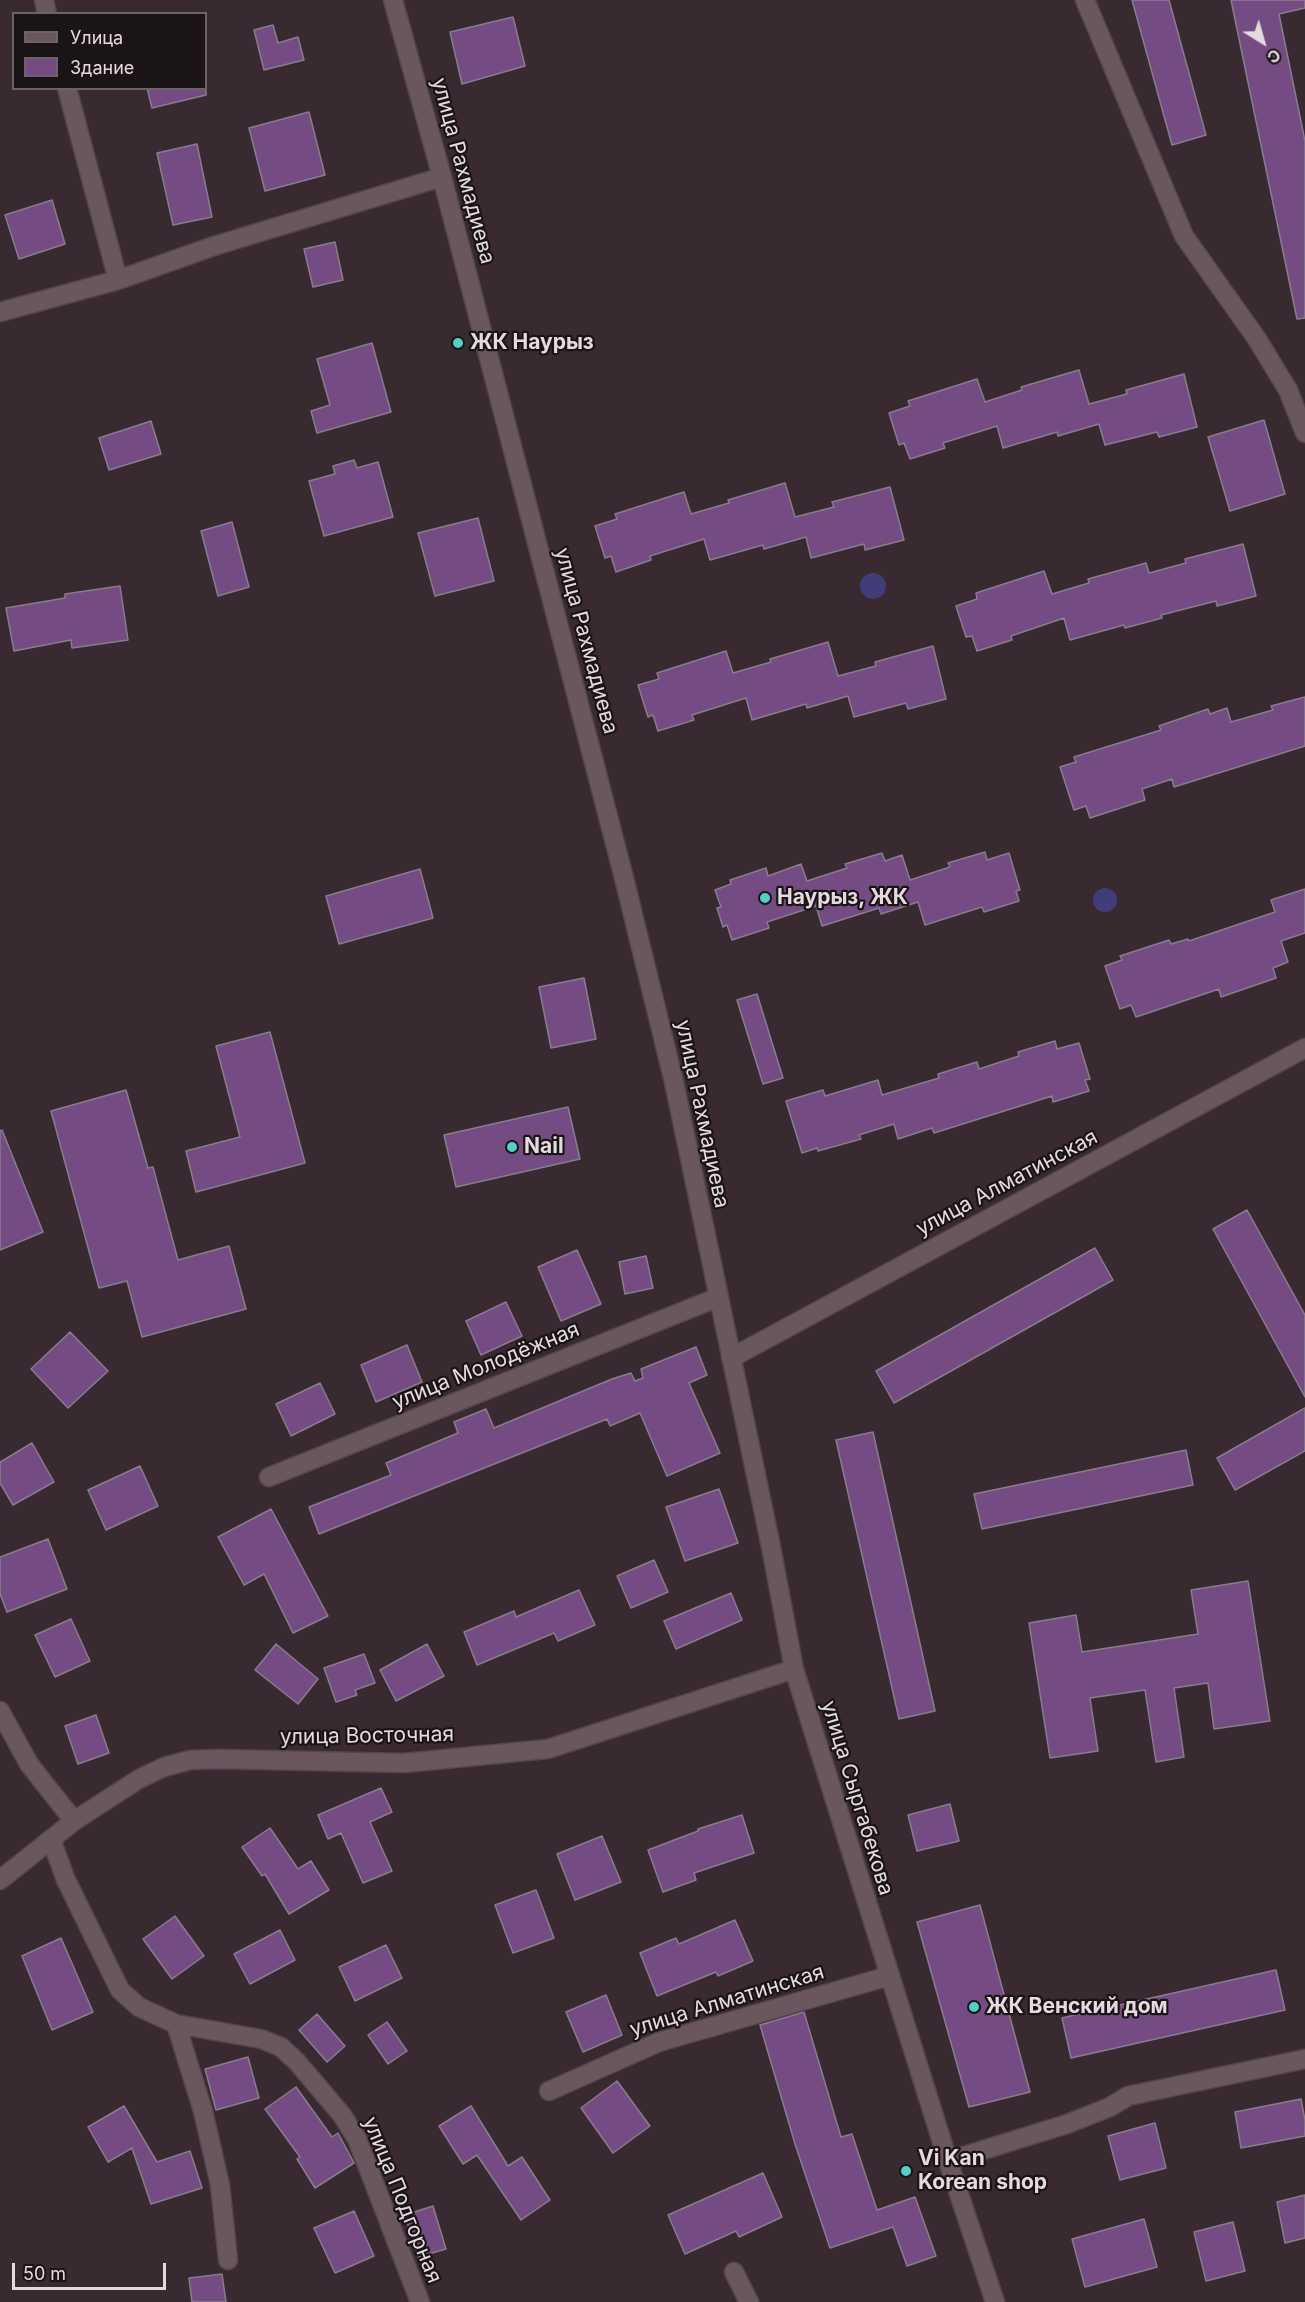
<!DOCTYPE html>
<meta charset="utf-8">
<style>
body{margin:0}
#map{position:relative;width:1305px;height:2302px;overflow:hidden;background:#392931;font-family:Inter,sans-serif}
canvas{display:block}
.legend{position:absolute;left:12px;top:12px;width:195px;height:78px;box-sizing:border-box;background:#1b1417;border:2px solid #6b6367;margin:0;padding:8px 10px;list-style:none;font-size:18px;color:#e4dadf}
.legend li{display:flex;align-items:center;gap:12px;height:30px}
.legend b{width:30px;border:2px solid #6b6367}
.north{position:absolute;left:1233px;top:12px;width:60px;height:60px;-webkit-text-stroke:4px #1b1417;paint-order:stroke;rotate:143deg;font-size:16px;font-weight:700;line-height:24px;text-align:center;color:#e4dadf}
.north::after{content:'';display:block;margin:auto;width:21px;height:27px;background:#e4dadf;clip-path:polygon(50% 0,100% 100%,50% 72%,0 100%)}
.scale{position:absolute;left:12px;top:2263px;width:154px;height:27px;box-sizing:border-box;border:3px solid #e4dadf;border-top:0;padding-left:8px;font-size:18px;line-height:21px;white-space:nowrap;color:#e4dadf;-webkit-text-stroke:4px #1b1417;paint-order:stroke}
</style>
<div id="map">
<canvas width="1305" height="2302"></canvas>
<ul class="legend">
<li><b style="height:8px;background:#69565f"></b>Улица</li>
<li><b style="height:16px;background:#744c83"></b>Здание</li>
</ul>
<div class="north">С</div>
<div class="scale">50 m</div>
</div>
<script>
const ctx = document.querySelector('canvas').getContext('2d');
ctx.lineJoin = 'round';
function fillPath(path, color) {
  ctx.fillStyle = color;
  ctx.fill(path, 'evenodd');
}
function toPath(rows) {
  const path = new Path2D();
  for (const r of rows) {
    if (r.length === 3) {
      path.moveTo(r[0] + r[2], r[1]);
      path.arc(r[0], r[1], r[2], 0, 2 * Math.PI);
      continue;
    }
    path.moveTo(r[0], r[1]);
    for (let i = 2; i < r.length; i += 2) path.lineTo(r[i], r[i + 1]);
  }
  return path;
}
function trace(path, color, width, dash) {
  ctx.strokeStyle = color;
  ctx.lineWidth = width;
  ctx.lineCap = dash ? 'butt' : 'round';
  ctx.setLineDash(dash || []);
  ctx.stroke(path);
}
function write(font, color, halo, rows, align = 'center') {
  ctx.font = font + ' Inter,sans-serif';
  ctx.lineWidth = 4.5;
  ctx.setLineDash([]);
  ctx.textBaseline = 'middle';
  ctx.strokeStyle = halo;
  ctx.fillStyle = color;
  for (const [text, x, y, turn = 0] of rows) {
    ctx.save();
    ctx.translate(x, y);
    ctx.rotate((+turn || 0) * Math.PI / 180);
    ctx.textAlign = isNaN(turn) ? turn : align;
    if (halo) ctx.strokeText(text, 0, 0);
    ctx.fillText(text, 0, 0);
    ctx.restore();
  }
}
fillPath(toPath([
 [873,586,13],
 [1105,900,12]
]), '#413d78');
const building = toPath([
 [1132,0,1169,0,1206,135,1172,145,1132,0],
 [1231,0,1305,0,1305,8,1279,14,1305,141,1305,318,1297,319,1231,0],
 [513,17,525,66,462,84,450,32,513,17],
 [273,25,278,43,298,37,304,60,264,70,254,30,273,25],
 [147,88,206,88,206,95,152,108,147,88],
 [309,112,325,175,265,191,249,128,309,112],
 [197,144,212,217,173,225,157,153,197,144],
 [52,200,65,244,19,259,5,215,52,200],
 [335,242,343,280,313,287,304,249,335,242],
 [372,343,391,412,317,433,311,411,330,405,317,359,372,343],
 [1079,370,1089,404,1127,394,1126,390,1184,374,1197,427,1159,437,1157,432,1105,445,1099,424,1058,436,1057,432,1003,448,997,426,943,443,945,448,910,459,904,443,899,445,889,413,910,406,908,401,977,379,985,402,1022,390,1021,387,1079,370],
 [1264,420,1285,494,1230,511,1208,437,1264,420],
 [151,421,161,454,109,470,99,438,151,421],
 [354,460,357,468,378,462,393,517,324,536,309,481,335,474,333,466,354,460],
 [785,483,795,517,834,507,832,502,890,487,904,540,865,550,864,544,811,558,806,537,764,549,763,545,710,560,704,539,650,556,651,560,616,572,611,556,605,558,595,526,617,519,615,514,684,492,691,514,729,503,728,500,785,483],
 [478,518,494,581,435,596,418,533,478,518],
 [232,522,249,587,218,596,201,531,232,522],
 [1243,544,1256,596,1217,606,1216,601,1161,615,1162,618,1125,628,1124,625,1070,640,1064,618,1011,636,1012,640,977,651,972,636,966,637,956,606,977,599,976,593,1044,571,1052,594,1089,583,1088,579,1146,563,1149,573,1186,563,1185,559,1243,544],
 [120,586,128,640,72,648,71,640,14,651,6,608,65,598,65,594,120,586],
 [828,642,838,676,876,666,875,662,933,646,946,699,908,709,906,703,854,717,848,696,807,708,806,704,752,720,746,698,692,715,694,720,658,731,653,715,648,717,638,685,659,679,657,673,726,651,733,673,771,662,770,659,828,642],
 [1305,697,1305,746,1174,787,1172,779,1142,789,1145,800,1090,818,1086,806,1074,810,1060,767,1076,762,1074,757,1161,730,1159,726,1208,709,1210,714,1227,708,1231,722,1273,710,1271,706,1305,697],
 [985,852,987,860,1009,853,1020,890,1016,891,1019,901,984,912,982,907,925,925,918,902,881,914,879,908,822,926,816,906,767,922,769,928,732,940,727,925,723,927,717,908,721,907,715,890,731,884,730,880,766,868,768,876,801,864,807,881,847,868,845,864,882,853,885,861,902,855,910,880,950,867,948,863,985,852],
 [420,869,433,918,339,944,326,896,420,869],
 [1305,889,1305,933,1281,941,1288,962,1273,968,1276,978,1221,997,1219,989,1136,1017,1131,1005,1120,1009,1105,966,1122,960,1120,956,1169,940,1171,944,1188,939,1189,941,1275,912,1271,900,1305,889],
 [584,978,596,1039,551,1048,539,987,584,978],
 [757,994,783,1078,763,1084,737,1000,757,994],
 [270,1032,305,1163,196,1192,186,1151,240,1137,216,1046,270,1032],
 [1055,1041,1057,1049,1079,1043,1090,1079,1085,1080,1089,1091,1053,1102,1052,1096,934,1133,932,1128,898,1139,894,1124,859,1135,861,1139,818,1151,817,1148,802,1153,786,1101,823,1090,825,1096,878,1080,882,1095,939,1078,938,1074,977,1062,979,1069,1019,1056,1018,1052,1055,1041],
 [126,1090,148,1168,153,1167,178,1260,229,1246,246,1309,142,1337,127,1281,99,1288,51,1111,126,1090],
 [568,1107,580,1159,456,1187,444,1135,568,1107],
 [2,1130,43,1232,0,1250,0,1131,2,1130],
 [1247,1210,1305,1315,1305,1397,1213,1229,1247,1210],
 [1095,1248,1113,1280,894,1403,876,1371,1095,1248],
 [577,1250,601,1304,561,1321,538,1267,577,1250],
 [646,1256,653,1288,625,1294,619,1262,646,1256],
 [506,1302,522,1336,481,1355,466,1321,506,1302],
 [70,1332,108,1371,68,1408,31,1369,70,1332],
 [407,1345,422,1382,376,1402,361,1365,407,1345],
 [696,1347,707,1375,689,1383,720,1453,667,1476,640,1413,610,1426,607,1419,319,1534,309,1507,391,1475,386,1463,458,1433,454,1422,486,1409,494,1428,612,1379,631,1373,635,1381,643,1378,641,1369,696,1347],
 [320,1383,335,1414,291,1436,276,1404,320,1383],
 [1305,1408,1305,1451,1235,1490,1217,1458,1305,1408],
 [873,1432,935,1711,899,1719,836,1440,873,1432],
 [32,1443,54,1482,13,1505,0,1483,0,1462,32,1443],
 [1186,1450,1193,1485,982,1529,974,1494,1186,1450],
 [140,1466,158,1506,106,1530,88,1490,140,1466],
 [719,1489,738,1543,685,1561,666,1507,719,1489],
 [271,1509,328,1616,293,1633,264,1574,244,1585,218,1537,271,1509],
 [48,1539,67,1589,7,1612,0,1594,0,1557,48,1539],
 [654,1560,668,1592,631,1608,617,1576,654,1560],
 [1248,1581,1270,1721,1214,1729,1208,1683,1174,1688,1184,1757,1156,1762,1145,1690,1090,1698,1098,1751,1050,1758,1029,1623,1076,1615,1082,1652,1198,1634,1191,1590,1248,1581],
 [579,1590,595,1625,558,1641,554,1633,477,1665,464,1632,514,1611,516,1617,579,1590],
 [731,1593,742,1620,676,1649,664,1621,731,1593],
 [71,1619,90,1661,55,1677,35,1635,71,1619],
 [276,1644,318,1679,298,1704,255,1670,276,1644],
 [427,1644,444,1676,396,1701,380,1670,427,1644],
 [364,1654,375,1683,355,1690,357,1695,336,1702,324,1668,364,1654],
 [96,1715,109,1753,78,1764,65,1726,96,1715],
 [381,1788,392,1812,370,1822,392,1871,363,1883,341,1833,328,1839,318,1815,381,1788],
 [950,1804,959,1841,917,1851,908,1815,950,1804],
 [742,1815,754,1853,694,1873,696,1880,663,1892,648,1850,698,1831,698,1829,742,1815],
 [270,1828,298,1869,311,1861,329,1890,289,1914,265,1874,262,1876,242,1847,270,1828],
 [602,1836,621,1882,575,1900,557,1854,602,1836],
 [536,1890,554,1938,513,1953,495,1905,536,1890],
 [980,1905,1030,2092,969,2107,917,1922,980,1905],
 [175,1916,204,1956,172,1979,143,1939,175,1916],
 [735,1920,753,1961,718,1976,716,1972,657,1996,640,1953,676,1938,679,1944,735,1920],
 [280,1930,295,1960,250,1984,234,1954,280,1930],
 [61,1938,93,2012,52,2030,22,1956,61,1938],
 [386,1945,402,1978,355,2001,339,1967,386,1945],
 [1276,1970,1285,2010,1071,2058,1062,2018,1276,1970],
 [606,1995,622,2035,583,2052,566,2012,606,1995],
 [804,2012,841,2137,852,2134,877,2210,915,2197,936,2256,907,2266,893,2227,830,2248,795,2144,760,2025,804,2012],
 [317,2014,345,2046,327,2062,299,2030,317,2014],
 [387,2022,407,2051,388,2064,368,2035,387,2022],
 [248,2057,259,2098,216,2110,205,2069,248,2057],
 [617,2081,650,2126,613,2153,581,2108,617,2081],
 [296,2087,332,2137,338,2133,354,2163,315,2188,297,2159,300,2157,265,2109,296,2087],
 [1301,2099,1305,2120,1305,2136,1241,2148,1235,2112,1301,2099],
 [124,2106,157,2162,190,2151,202,2188,151,2204,132,2148,108,2162,88,2127,124,2106],
 [471,2106,508,2166,522,2157,550,2200,521,2220,477,2155,463,2164,439,2126,471,2106],
 [1155,2123,1166,2168,1120,2180,1108,2136,1155,2123],
 [763,2173,782,2217,739,2237,736,2231,685,2254,668,2215,763,2173],
 [1305,2195,1305,2238,1285,2243,1277,2202,1305,2195],
 [433,2206,446,2249,418,2257,405,2215,433,2206],
 [354,2211,374,2256,335,2273,314,2228,354,2211],
 [1144,2219,1157,2267,1085,2287,1072,2239,1144,2219],
 [1233,2222,1245,2271,1206,2281,1194,2232,1233,2222],
 [222,2274,226,2302,192,2302,189,2278,222,2274]
]);
fillPath(building, '#744c83');
trace(building, '#887d8d', 1.5);
const minor = toPath([
 [44,0,47,14],
 [393,0,442,177,623,874,674,1082,771,1547,794,1669,948,2161,995,2302],
 [1085,0,1184,236,1257,339,1288,390,1305,433],
 [67,88,118,280],
 [0,312,118,280,214,246,442,177],
 [731,1358,1305,1048],
 [269,1477,719,1297],
 [0,1711,29,1764,74,1821],
 [51,1839,66,1880,120,1990,139,2007,176,2024,261,2039,281,2047,297,2062,342,2115,357,2139,420,2302],
 [0,1880,74,1821,139,1779,164,1767,190,1760,218,1759,404,1763,548,1749,794,1669],
 [176,2024,203,2111,220,2185,228,2260],
 [549,2091,659,2042,889,1976],
 [948,2161,1067,2124,1110,2107,1128,2096,1305,2059],
 [734,2272,749,2302]
]);
trace(minor, '#52454c', 21);
trace(minor, '#69565f', 18);
for (const [x, y, r, color] of [
 [458,343,6,"#55cec5"],
 [765,898,6,"#55cec5"],
 [512,1147,6,"#55cec5"],
 [974,2007,6,"#55cec5"],
 [906,2171,6,"#55cec5"]
]) {
  const dot = new Path2D();
  dot.arc(x, y, r, 0, 2 * Math.PI);
  ctx.fillStyle = color;
  ctx.fill(dot);
  trace(dot, '#1b1417', 2);
}
write('21px', '#e4dadf', '#1b1417', [
 ["улица Рахмадиева",463,171,75],
 ["улица Рахмадиева",586,641,75],
 ["улица Рахмадиева",702,1114,78],
 ["улица Алматинская",1007,1183,-28],
 ["улица Молодёжная",486,1366,-22],
 ["улица Восточная",367,1736,-1],
 ["улица Сыргабекова",857,1798,73],
 ["улица Алматинская",727,2001,-17],
 ["улица Подгорная",402,2200,68]
]);
write('bold 21px', '#e4dadf', '#1b1417', [
 ["ЖК Наурыз",470,343],
 ["Наурыз, ЖК",777,898],
 ["Nail",524,1147],
 ["ЖК Венский дом",986,2007],
 ["Vi Kan",918,2159],
 ["Korean shop",918,2183]
], 'left');
</script>
